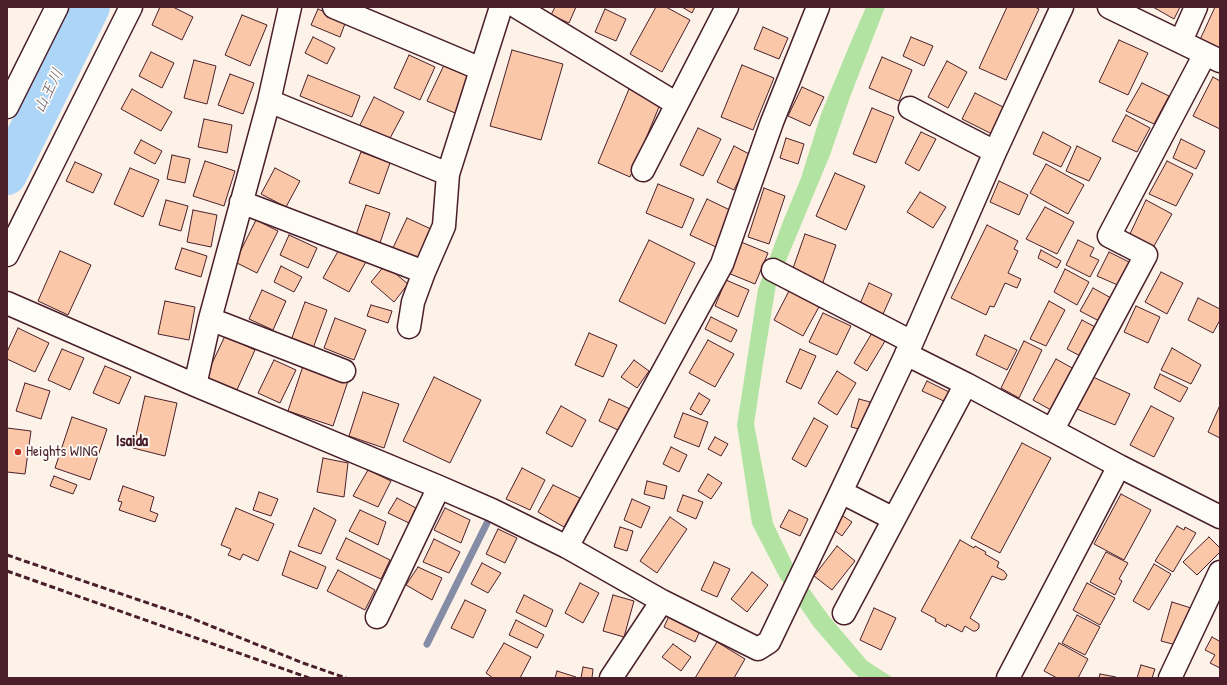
<!DOCTYPE html>
<meta charset="utf-8">
<style>
body{margin:0}
#map{position:relative;width:1227px;height:685px;overflow:hidden;background:#fcf2e7;font-family:"Patrick Hand",sans-serif}
canvas{display:block}
.frame{position:absolute;inset:0;border:8px solid #4a1f2b;pointer-events:none}
</style>
<div id="map">
<canvas width="1227" height="685"></canvas>
<div class="frame"></div>
</div>
<script>
const ctx = document.querySelector('canvas').getContext('2d');
ctx.lineJoin = 'round';
function fillPath(path, color) {
  ctx.fillStyle = color;
  ctx.fill(path, 'evenodd');
}
function toPath(rows) {
  const path = new Path2D();
  for (const r of rows) {
    path.moveTo(r[0], r[1]);
    for (let i = 2; i < r.length; i += 2) path.lineTo(r[i], r[i + 1]);
  }
  return path;
}
function trace(path, color, width, dash) {
  ctx.strokeStyle = color;
  ctx.lineWidth = width;
  ctx.lineCap = dash ? 'butt' : 'round';
  ctx.setLineDash(dash || []);
  ctx.stroke(path);
}
function write(font, color, halo, rows, align = 'center') {
  ctx.font = font + ' "Patrick Hand","Klee One",sans-serif';
  ctx.lineWidth = 3.5;
  ctx.setLineDash([]);
  ctx.textBaseline = 'middle';
  ctx.strokeStyle = halo;
  ctx.fillStyle = color;
  for (const [text, x, y, turn = 0] of rows) {
    ctx.save();
    ctx.translate(x, y);
    ctx.rotate((+turn || 0) * Math.PI / 180);
    ctx.textAlign = isNaN(turn) ? turn : align;
    if (halo) ctx.strokeText(text, 0, 0);
    ctx.fillText(text, 0, 0);
    ctx.restore();
  }
}
fillPath(toPath([
 [866,7,885,7,850,97,830,155,776,285,763,364,754,424,773,523,795,569,828,615,867,661,893,678,860,678,852,671,814,627,780,578,752,524,737,425,758,289,784,219,801,178,821,114,850,44]
]), '#b2e3a2');
trace(toPath([
 [427,644,487,523]
]), '#858ca5', 7);
trace(toPath([
 [7,175,90,7]
]), '#add5f7', 40);
const building = toPath([
 [160,7,173,7,193,17,182,40,152,25,160,7],
 [555,7,576,7,569,23,551,15,555,7],
 [656,7,666,7,690,20,662,72,630,54,656,7],
 [682,7,695,7,692,13,682,7],
 [1007,7,1035,7,1039,9,1006,80,979,68,1007,7],
 [1153,7,1180,7,1174,19,1153,7],
 [1215,7,1220,7,1220,54,1198,44,1215,7],
 [318,9,346,21,340,37,311,25,318,9],
 [605,9,626,19,616,41,595,32,605,9],
 [242,15,267,25,250,66,225,55,242,15],
 [763,27,788,38,779,59,754,49,763,27],
 [313,37,335,48,327,64,305,53,313,37],
 [911,37,933,46,924,66,903,56,911,37],
 [1119,40,1148,53,1128,95,1099,82,1119,40],
 [512,50,563,64,541,140,490,126,512,50],
 [151,52,174,63,162,88,139,76,151,52],
 [409,55,435,67,420,100,394,88,409,55],
 [882,57,912,70,899,101,869,88,882,57],
 [194,60,216,66,207,104,184,98,194,60],
 [947,61,967,72,948,108,928,97,947,61],
 [444,65,471,77,455,113,427,101,444,65],
 [742,65,774,78,753,130,721,117,742,65],
 [230,74,254,83,243,114,218,105,230,74],
 [308,75,360,96,352,117,300,96,308,75],
 [1213,77,1220,81,1220,129,1193,116,1213,77],
 [1142,83,1169,96,1154,124,1126,111,1142,83],
 [802,87,824,97,810,126,788,116,802,87],
 [132,89,172,112,161,131,121,109,132,89],
 [629,89,661,102,630,177,598,163,629,89],
 [975,93,1007,109,994,135,962,119,975,93],
 [374,97,404,112,388,142,359,127,374,97],
 [872,108,894,117,876,163,853,154,872,108],
 [1126,115,1150,128,1137,152,1112,141,1126,115],
 [204,119,232,125,227,153,198,147,204,119],
 [698,128,721,139,703,176,680,165,698,128],
 [921,132,936,139,919,171,905,163,921,132],
 [1043,132,1071,147,1061,167,1033,154,1043,132],
 [786,138,804,144,798,164,780,158,786,138],
 [1181,139,1205,151,1196,169,1173,158,1181,139],
 [141,140,162,151,155,164,134,153,141,140],
 [734,146,751,155,734,190,717,182,734,146],
 [1077,146,1101,158,1089,181,1066,171,1077,146],
 [361,152,390,163,379,194,349,183,361,152],
 [172,155,190,159,185,183,167,179,172,155],
 [205,161,235,171,224,206,193,196,205,161],
 [1167,161,1193,174,1176,206,1149,194,1167,161],
 [75,162,102,174,93,193,66,181,75,162],
 [1046,164,1084,185,1068,214,1030,193,1046,164],
 [130,168,159,180,143,217,114,204,130,168],
 [275,168,300,181,286,207,261,194,275,168],
 [835,173,865,186,846,230,816,216,835,173],
 [999,181,1028,195,1019,215,990,202,999,181],
 [658,184,694,199,682,228,646,213,658,184],
 [764,188,785,196,769,244,748,237,764,188],
 [920,192,946,207,933,228,907,212,920,192],
 [707,199,732,211,716,247,690,235,707,199],
 [166,200,188,206,181,231,159,225,166,200],
 [1146,200,1172,214,1154,246,1129,236,1146,200],
 [366,205,390,213,380,243,356,235,366,205],
 [1045,207,1074,222,1057,254,1026,239,1045,207],
 [193,210,217,215,211,247,187,242,193,210],
 [407,218,431,229,416,261,392,250,407,218],
 [256,220,278,231,257,273,235,262,256,220],
 [987,225,1018,241,1014,249,1018,251,1008,273,1021,279,1017,288,1005,283,994,307,990,306,986,315,951,298,987,225],
 [805,234,836,245,822,285,791,274,805,234],
 [289,235,317,248,308,268,280,255,289,235],
 [649,240,695,263,665,324,619,301,649,240],
 [1078,240,1094,248,1090,256,1099,260,1090,277,1066,265,1078,240],
 [741,242,768,253,755,284,728,273,741,242],
 [341,246,367,260,349,292,323,278,341,246],
 [182,248,207,256,201,277,175,269,182,248],
 [1041,250,1061,261,1057,268,1038,258,1041,250],
 [60,251,91,265,68,315,38,301,60,251],
 [1109,252,1131,263,1120,286,1097,276,1109,252],
 [385,265,408,284,394,302,371,282,385,265],
 [281,266,302,277,294,292,274,282,281,266],
 [1065,269,1089,282,1077,305,1054,292,1065,269],
 [1161,272,1183,283,1167,314,1145,302,1161,272],
 [726,280,749,290,738,317,715,306,726,280],
 [869,283,892,294,879,323,856,313,869,283],
 [1093,288,1113,299,1101,322,1080,311,1093,288],
 [790,289,820,305,803,336,774,320,790,289],
 [262,290,286,301,273,330,249,319,262,290],
 [1198,298,1220,309,1220,320,1213,333,1188,320,1198,298],
 [165,301,195,307,189,340,158,334,165,301],
 [1049,301,1065,310,1046,346,1030,339,1049,301],
 [305,302,327,310,312,351,290,343,305,302],
 [371,305,392,311,388,323,367,316,371,305],
 [1136,306,1160,317,1148,343,1124,332,1136,306],
 [823,313,851,326,837,355,809,342,823,313],
 [711,317,737,330,731,342,705,329,711,317],
 [335,318,366,330,354,360,324,348,335,318],
 [1082,320,1099,329,1084,358,1067,349,1082,320],
 [18,328,49,343,35,372,7,359,7,352,18,328],
 [589,333,617,345,603,377,575,365,589,333],
 [872,333,885,341,867,371,854,363,872,333],
 [985,335,1017,350,1007,370,976,355,985,335],
 [225,336,255,350,236,392,205,378,225,336],
 [708,340,734,354,715,387,689,373,708,340],
 [1024,341,1042,350,1019,398,1001,388,1024,341],
 [1172,348,1201,365,1191,384,1161,370,1172,348],
 [62,349,84,358,70,390,48,380,62,349],
 [800,349,816,356,801,389,786,382,800,349],
 [1056,359,1074,369,1051,410,1033,400,1056,359],
 [274,360,296,370,280,403,258,393,274,360],
 [305,360,350,375,333,426,288,411,305,360],
 [634,360,649,371,637,388,621,377,634,360],
 [105,366,131,377,119,404,93,393,105,366],
 [837,371,856,383,837,415,818,403,837,371],
 [1160,374,1188,388,1180,402,1154,388,1160,374],
 [434,377,481,400,450,463,403,441,434,377],
 [1093,377,1130,394,1115,425,1077,409,1093,377],
 [927,381,951,393,946,402,922,391,927,381],
 [25,383,50,391,41,419,16,411,25,383],
 [363,392,399,404,384,448,349,436,363,392],
 [699,393,710,400,701,415,690,409,699,393],
 [145,396,177,403,165,456,133,448,145,396],
 [609,399,630,409,620,431,599,421,609,399],
 [859,399,870,402,863,430,851,427,859,399],
 [1220,405,1220,438,1208,432,1220,405],
 [561,406,586,420,572,447,546,433,561,406],
 [1151,406,1174,418,1154,457,1130,445,1151,406],
 [683,413,708,422,699,447,674,437,683,413],
 [72,417,107,429,90,480,55,468,72,417],
 [814,418,828,426,806,467,792,459,814,418],
 [7,428,31,431,25,474,7,472,7,428],
 [715,437,728,444,721,456,708,449,715,437],
 [1022,443,1051,458,1000,553,971,538,1022,443],
 [671,447,687,455,679,472,663,464,671,447],
 [323,458,348,463,344,497,317,492,323,458],
 [522,468,545,480,530,510,506,499,522,468],
 [368,470,391,481,378,507,353,496,368,470],
 [708,474,722,483,711,499,698,491,708,474],
 [54,476,77,485,73,494,50,486,54,476],
 [647,481,667,486,664,499,644,494,647,481],
 [553,485,580,498,564,527,538,512,553,485],
 [123,486,154,497,150,511,158,514,155,522,119,510,122,502,118,501,123,486],
 [259,492,278,499,271,516,253,510,259,492],
 [1121,494,1151,510,1124,560,1094,544,1121,494],
 [683,495,703,502,696,519,677,511,683,495],
 [397,498,416,508,409,523,388,513,397,498],
 [632,499,650,507,641,528,624,520,632,499],
 [236,508,274,524,258,561,243,554,240,560,228,555,231,549,221,545,236,508],
 [314,508,336,520,321,554,298,546,314,508],
 [445,508,470,520,461,543,434,530,445,508],
 [360,510,386,522,378,545,349,531,360,510],
 [789,510,808,519,800,536,780,527,789,510],
 [840,514,852,522,842,536,830,527,840,514],
 [670,517,687,529,657,573,640,561,670,517],
 [1177,526,1184,530,1185,527,1196,533,1173,572,1155,561,1177,526],
 [620,527,633,531,627,551,614,547,620,527],
 [498,529,517,538,505,563,486,554,498,529],
 [1209,537,1220,548,1220,552,1197,575,1183,562,1209,537],
 [346,538,390,560,381,579,336,559,346,538],
 [434,539,460,552,449,573,423,562,434,539],
 [960,540,974,548,975,546,986,552,985,554,999,562,997,567,1004,571,1007,575,1005,579,1002,580,992,576,970,618,979,624,979,628,976,631,973,631,965,626,962,632,947,624,946,627,935,621,936,619,921,611,960,540],
 [837,546,855,561,832,590,814,576,837,546],
 [290,551,326,567,317,589,282,575,290,551],
 [1106,552,1128,563,1119,579,1122,581,1115,595,1090,582,1106,552],
 [714,562,730,569,717,597,701,590,714,562],
 [482,563,501,573,488,593,471,584,482,563],
 [1154,564,1171,574,1149,610,1133,601,1154,564],
 [418,567,442,578,432,600,406,585,418,567],
 [338,570,375,590,365,610,327,591,338,570],
 [752,572,768,585,747,612,731,599,752,572],
 [580,583,599,593,583,623,565,613,580,583],
 [1087,583,1115,598,1100,625,1073,610,1087,583],
 [524,595,553,610,546,627,516,612,524,595],
 [613,595,634,601,624,637,603,631,613,595],
 [465,600,486,610,473,638,451,628,465,600],
 [1172,602,1191,608,1180,646,1161,641,1172,602],
 [874,608,896,618,881,650,860,640,874,608],
 [1077,615,1100,627,1085,655,1062,643,1077,615],
 [669,616,700,631,695,642,664,627,669,616],
 [516,620,544,635,537,648,509,635,516,620],
 [1212,637,1219,641,1220,639,1220,668,1210,663,1215,655,1205,650,1212,637],
 [717,642,745,659,734,678,695,678,717,642],
 [504,643,531,657,520,678,493,678,486,673,504,643],
 [1059,643,1088,659,1078,678,1057,678,1044,671,1059,643],
 [673,644,691,657,681,671,662,657,673,644],
 [1141,665,1155,669,1152,678,1137,678,1141,665],
 [583,667,593,669,592,678,581,678,583,667],
 [557,671,576,677,576,678,555,678,557,671],
 [1100,674,1116,677,1116,678,1099,678,1100,674]
]);
fillPath(building, '#fac8a9');
trace(building, '#4a1f2b', 1);
const minor = toPath([
 [334,7,481,69],
 [517,7,677,104],
 [1109,7,1220,61],
 [1181,41,1196,7],
 [269,101,448,174],
 [7,107,57,7],
 [910,108,995,152],
 [643,170,727,7],
 [241,202,424,272],
 [7,255,131,7],
 [773,270,912,342],
 [7,303,195,385,439,487,492,510,567,547,662,601,758,649,769,642,841,492,912,342,995,152,1062,7],
 [210,319,344,371],
 [409,327,413,302,424,272,444,226,448,174,501,7],
 [906,354,966,384,1119,466,1220,517],
 [195,385,210,319,269,101,290,7],
 [1053,429,1146,255,1109,236,1205,54],
 [841,492,894,519],
 [567,547,722,264,772,122,818,7],
 [844,613,966,384],
 [377,617,439,487],
 [611,678,662,601],
 [1008,678,1119,466],
 [1170,678,1220,572]
]);
trace(minor, '#4a1f2b', 25);
trace(minor, '#fdfcf7', 22);
trace(toPath([
 [7,555,186,616,303,663,346,678],
 [7,571,309,678]
]), '#4a1f2b', 3, [6, 3]);
for (const [x, y, r, color] of [
 [18,452,4,"#c8321e"]
]) {
  const dot = new Path2D();
  dot.arc(x, y, r, 0, 2 * Math.PI);
  ctx.fillStyle = color;
  ctx.fill(dot);
  trace(dot, '#fdfcf7', 1.5);
}
write('15px', '#4a1f2b', '#fdfcf7', [
 ["Heights WING",26,452]
], 'left');
write('italic 16px', '#685668', '#fdfcf7', [
 ["山王川",49,91,-64]
]);
write('bold 16px', '#4a1f2b', '#fdfcf7', [
 ["Isaida",132,442]
]);
</script>
